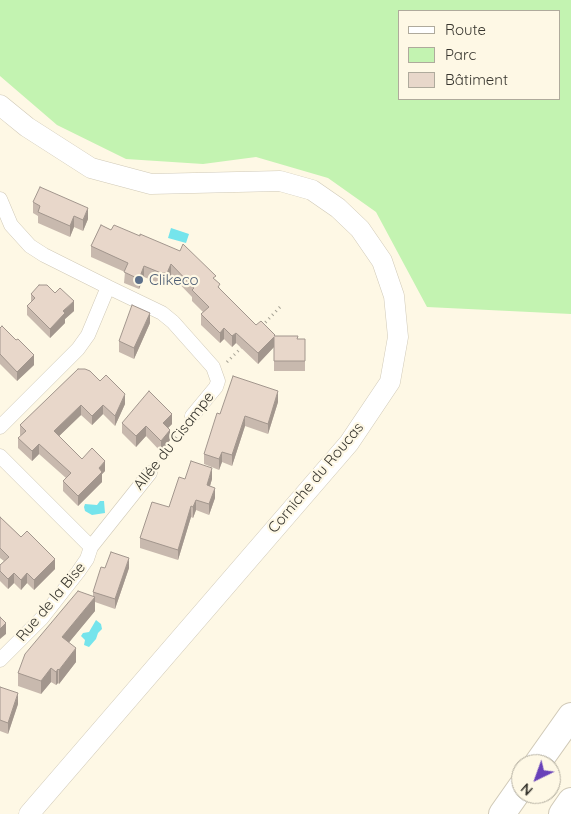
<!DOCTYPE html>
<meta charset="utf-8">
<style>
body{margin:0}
#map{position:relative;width:571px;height:814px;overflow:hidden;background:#fef8e5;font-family:Quicksand,sans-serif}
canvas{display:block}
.legend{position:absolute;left:398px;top:10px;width:162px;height:90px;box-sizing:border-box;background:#fef8e5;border:1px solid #afaa9c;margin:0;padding:6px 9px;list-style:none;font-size:15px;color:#38362f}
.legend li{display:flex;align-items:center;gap:10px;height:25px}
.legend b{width:25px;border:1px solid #afaa9c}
.north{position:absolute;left:511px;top:754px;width:50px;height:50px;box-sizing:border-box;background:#fef8e5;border:1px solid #afaa9c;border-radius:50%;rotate:222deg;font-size:14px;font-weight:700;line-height:20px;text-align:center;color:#38362f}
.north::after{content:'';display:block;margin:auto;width:18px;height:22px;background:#6841b9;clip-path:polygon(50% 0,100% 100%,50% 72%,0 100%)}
</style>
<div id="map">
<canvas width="571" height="814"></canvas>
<ul class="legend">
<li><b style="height:6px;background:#fff"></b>Route</li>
<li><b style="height:14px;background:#c3f3b1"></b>Parc</li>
<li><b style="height:14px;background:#e8d7ca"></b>Bâtiment</li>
</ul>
<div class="north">N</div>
</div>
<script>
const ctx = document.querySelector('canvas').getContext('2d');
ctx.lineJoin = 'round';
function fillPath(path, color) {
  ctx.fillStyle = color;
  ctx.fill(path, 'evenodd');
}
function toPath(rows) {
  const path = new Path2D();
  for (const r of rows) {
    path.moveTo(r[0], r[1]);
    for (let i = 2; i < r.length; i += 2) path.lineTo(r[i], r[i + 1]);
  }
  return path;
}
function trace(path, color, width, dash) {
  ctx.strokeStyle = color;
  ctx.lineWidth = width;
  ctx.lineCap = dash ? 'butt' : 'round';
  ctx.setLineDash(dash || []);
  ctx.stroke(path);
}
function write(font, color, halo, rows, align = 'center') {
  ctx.font = font + ' Quicksand,sans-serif';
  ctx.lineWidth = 4.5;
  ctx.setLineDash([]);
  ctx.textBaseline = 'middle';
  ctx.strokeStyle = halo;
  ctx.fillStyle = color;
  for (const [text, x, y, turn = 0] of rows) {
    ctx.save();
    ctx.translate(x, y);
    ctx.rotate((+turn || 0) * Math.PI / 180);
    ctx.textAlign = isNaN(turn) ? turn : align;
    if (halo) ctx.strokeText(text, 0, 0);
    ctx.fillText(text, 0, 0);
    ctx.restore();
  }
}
fillPath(toPath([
 [0,0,571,0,571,314,427,307,376,212,328,178,256,157,203,164,126,159,57,125,0,76],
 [400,11,560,11,560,99,400,99]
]), '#c3f3b1');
fillPath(toPath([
 [171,228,189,234,186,243,168,238],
 [100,501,104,501,105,513,92,515,85,511,84,507,85,504,97,505],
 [96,620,101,624,102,629,98,633,96,639,89,647,84,645,85,640,81,636,83,633,89,632]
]), '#75e4ec');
const minor = toPath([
 [0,199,11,225,30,246,44,255,108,287,88,335,78,349,0,427],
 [108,287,162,313,173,322,213,367,218,381,216,387,192,416],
 [0,456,91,547,87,559,78,572,42,618,0,660],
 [91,547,150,473]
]);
const secondary = toPath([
 [0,105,27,127,91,168,151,184,280,181,312,190,338,208,360,229,382,261,394,296,398,337,390,382,349,443,29,814]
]);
const motorway = toPath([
 [537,764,571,716],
 [502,814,521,787],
 [562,814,571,801]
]);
trace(minor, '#d0c9b7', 15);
trace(secondary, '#d0c9b7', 21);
trace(motorway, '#d0c9b7', 28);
trace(toPath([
 [262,326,281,306],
 [227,362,244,345],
 [158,462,184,427]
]), '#a6a294', 3, [1, 4]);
trace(minor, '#fff', 14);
trace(secondary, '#fff', 20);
trace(motorway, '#fff', 26);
fillPath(toPath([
 [33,202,88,219,83,231,74,227,70,237,38,223,38,216,33,213],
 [101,225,216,280,220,289,256,325,275,336,298,339,305,339,305,371,274,371,274,347,258,364,236,343,232,347,224,339,220,343,201,325,201,314,203,312,192,301,192,297,171,275,167,284,161,284,144,277,139,289,124,283,125,272,91,257,91,246],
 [31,294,74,311,65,319,65,323,50,338,27,315,27,306,31,302],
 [150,323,134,359,119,352,119,341],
 [0,328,34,365,17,381,0,364],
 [78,369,125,404,115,426,103,414,92,425,81,415,59,436,82,459,105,471,102,474,102,482,78,506,63,491,63,481,66,478,39,454,32,461,18,448,18,438,21,436,20,435,20,425],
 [278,402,268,434,245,426,232,466,222,462,219,470,204,464,204,454,220,414],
 [122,423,172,424,168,428,170,440,161,452,146,436,136,447,122,433],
 [185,479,212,479,210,486,215,498,209,515,196,510,193,518,191,517,178,560,140,548,140,538,169,507],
 [0,517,55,569,34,590,27,583,21,590,14,583,8,589,0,581,0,565,4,561,0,558],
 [105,568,129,568,115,609,95,602,95,611,69,642,76,662,59,684,58,683,56,685,51,682,41,694,18,686,18,673,93,597,93,592],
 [0,687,18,704,8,734,0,731]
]), '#c8b9ae');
fillPath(toPath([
 [88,208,88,219,83,231,83,220],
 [74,216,74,227,70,237,70,226],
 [171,264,171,275,167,284,167,273],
 [144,266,144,277,139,289,139,279],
 [74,301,74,311,65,319,65,323,50,338,50,329,63,311],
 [150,313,150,323,134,359,134,348],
 [224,328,224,339,220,343,220,333],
 [236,333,236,343,232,347,232,336],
 [274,337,274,347,258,364,258,353],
 [34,355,34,365,17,381,17,372],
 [278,391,278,402,268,434,268,424],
 [125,394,125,404,115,426,115,416],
 [81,405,81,415,54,441,54,431],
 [103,405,103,414,92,425,92,416],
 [172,414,172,424,163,433,163,423],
 [245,416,245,426,232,466,232,455],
 [146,426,146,436,136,447,136,436],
 [170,430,170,440,161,452,161,441],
 [39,444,39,454,32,461,32,451],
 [222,452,222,462,219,470,219,459],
 [105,461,105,471,102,474,102,482,78,506,78,496,99,468],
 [212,468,212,479,207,496,207,485],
 [215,488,215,498,209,515,209,504],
 [196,500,196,510,193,518,193,507],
 [191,506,191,517,178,560,178,550],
 [129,558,129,568,115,609,115,599],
 [55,559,55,569,34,590,34,580],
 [14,573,14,583,8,589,8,579],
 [27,573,27,583,21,590,21,580],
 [95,597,95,611,62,651,62,637],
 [6,623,6,634,0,639,0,629],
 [76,648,76,662,59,684,59,670],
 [51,668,51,682,41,694,41,681],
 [58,669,58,683,56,685,56,672],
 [18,693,18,704,8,734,8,723]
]), '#a2968d');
const building = toPath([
 [40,187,88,208,83,220,74,216,70,226,38,212,40,206,33,202,40,187],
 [101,225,111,230,114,225,140,236,140,234,180,251,183,244,216,276,213,278,220,284,218,287,256,325,261,321,275,335,274,336,298,336,297,339,305,339,305,361,274,361,274,337,258,353,236,333,232,336,224,328,220,333,201,314,209,307,192,290,194,288,171,264,167,273,161,273,144,266,139,279,124,272,128,263,91,246,101,225],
 [39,285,47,285,55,293,60,288,74,301,63,311,65,313,50,329,27,306,35,298,31,294,39,285],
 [132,305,150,313,134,348,119,341,132,305],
 [2,326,16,340,18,339,34,355,17,372,0,354,0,328,2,326],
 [78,369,85,369,90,371,100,381,106,375,125,394,115,416,103,405,92,416,81,405,54,431,82,459,92,448,105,461,99,468,102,472,78,496,63,481,71,473,39,444,32,451,18,438,26,431,20,425,78,369],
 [233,376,278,391,268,424,245,416,232,455,222,452,219,459,204,454,217,413,220,414,233,376],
 [149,391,172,414,163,423,170,430,161,441,146,426,136,436,122,423,149,391],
 [191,461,212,468,207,485,215,488,209,504,196,500,193,507,191,506,178,550,140,538,152,502,169,507,179,477,185,479,191,461],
 [0,517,21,537,27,531,55,559,34,580,27,573,21,580,14,573,8,579,0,571,0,565,9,557,0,548,0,517],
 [111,552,129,558,115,599,93,592,101,567,105,568,111,552],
 [78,591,95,597,62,637,76,648,59,670,58,669,56,672,51,668,41,681,18,673,25,654,78,591],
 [0,617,6,623,0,629,0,617],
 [0,687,18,693,8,723,0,720,0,687]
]);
fillPath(building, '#e8d7ca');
trace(building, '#a2968d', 1);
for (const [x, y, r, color] of [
 [139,280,5,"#5c6f8a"]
]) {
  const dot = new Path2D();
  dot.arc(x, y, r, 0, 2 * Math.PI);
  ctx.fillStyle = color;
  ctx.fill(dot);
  trace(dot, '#fef8e5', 2);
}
write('15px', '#4e5e75', '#fef8e5', [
 ["Clikeco",149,280]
], 'left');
write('15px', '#38362f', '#fef8e5', [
 ["Allée du Cisampe",174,441,-52],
 ["Corniche du Roucas",316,478,-50],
 ["Rue de la Bise",51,602,-50]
]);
</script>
